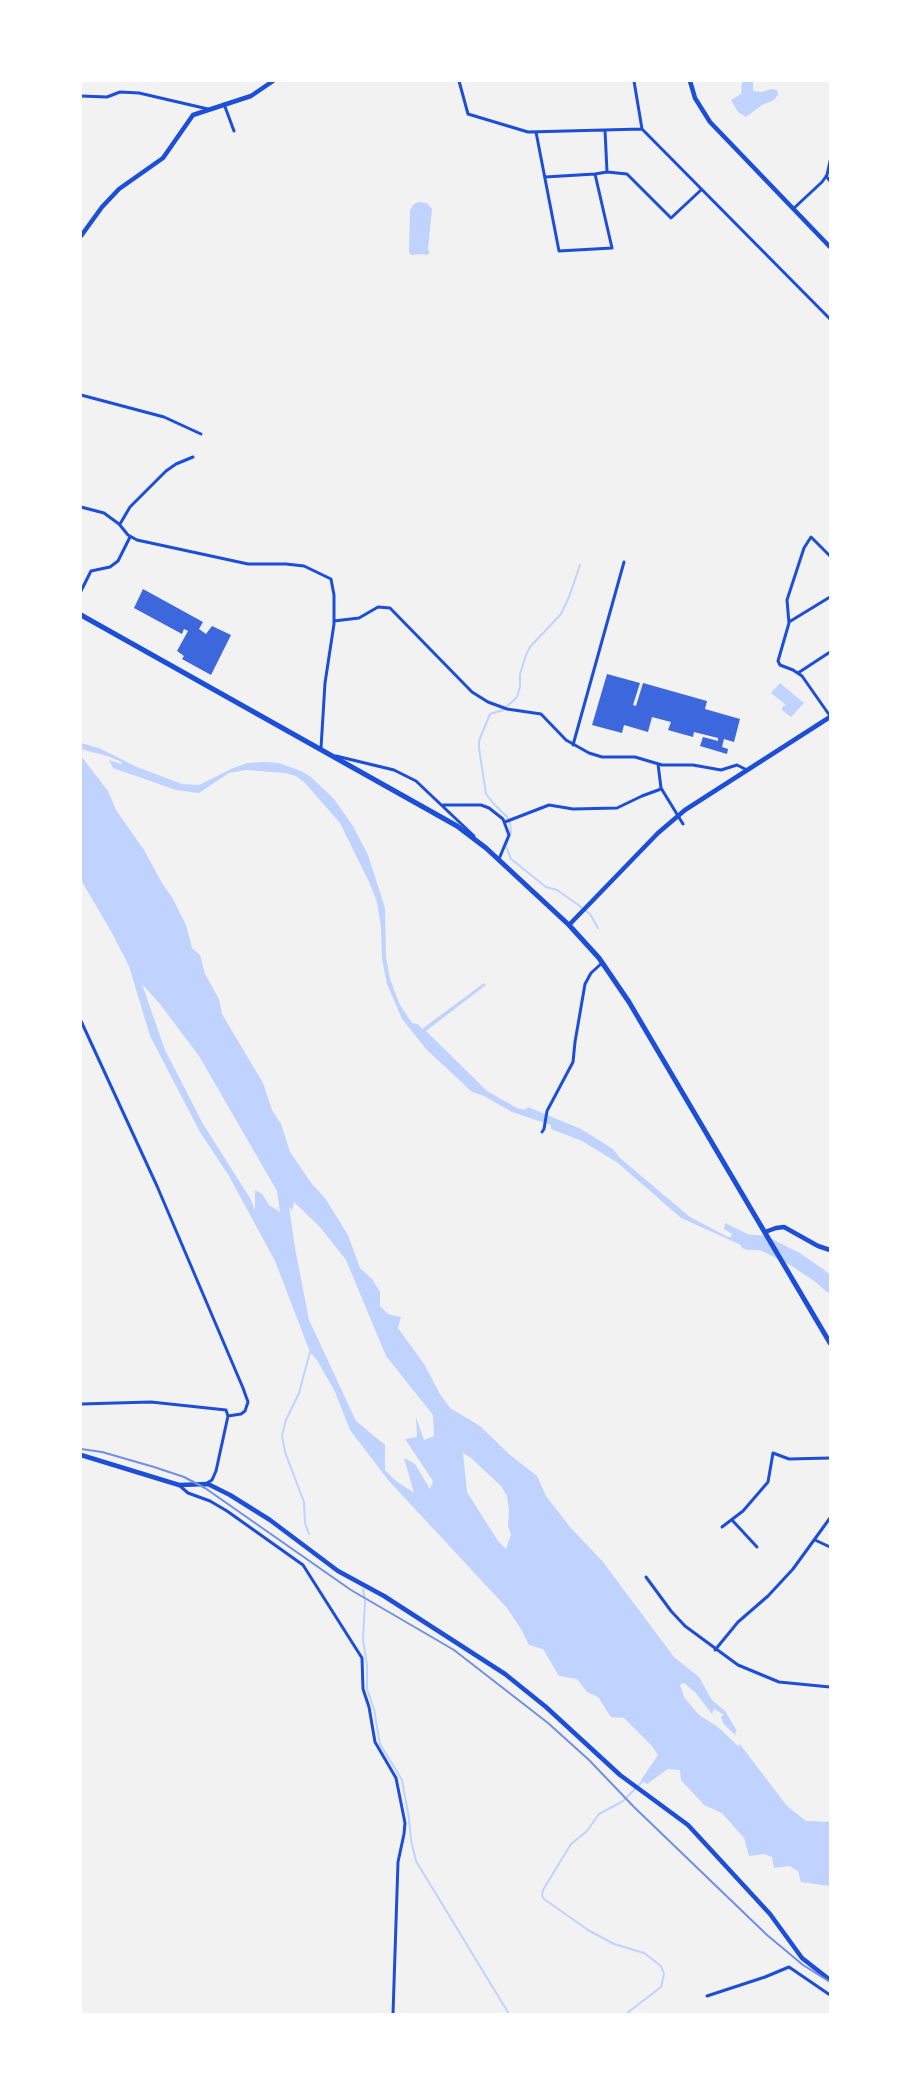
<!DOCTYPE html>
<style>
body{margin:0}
#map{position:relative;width:911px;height:2095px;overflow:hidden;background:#f2f2f2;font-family:Roboto,sans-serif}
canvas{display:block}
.frame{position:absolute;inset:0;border:82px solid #fff;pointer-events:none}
</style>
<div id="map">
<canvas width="911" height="2095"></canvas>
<div class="frame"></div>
</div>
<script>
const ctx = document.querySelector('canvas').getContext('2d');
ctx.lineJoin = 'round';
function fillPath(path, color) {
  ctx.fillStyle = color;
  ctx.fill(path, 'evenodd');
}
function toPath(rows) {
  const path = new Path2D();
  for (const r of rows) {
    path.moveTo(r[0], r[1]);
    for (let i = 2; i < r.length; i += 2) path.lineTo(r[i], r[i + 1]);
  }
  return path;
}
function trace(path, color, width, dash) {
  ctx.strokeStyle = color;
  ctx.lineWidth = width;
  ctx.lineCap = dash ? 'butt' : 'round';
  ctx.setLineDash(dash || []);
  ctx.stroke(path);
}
fillPath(toPath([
 [742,81,753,81,753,91,762,92,771,89,777,90,778,95,774,100,762,105,746,117,738,112,731,100,741,94],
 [419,202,427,203,432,209,428,249,430,253,427,255,422,254,411,255,409,252,410,210,414,204],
 [780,683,804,703,791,717,782,710,782,707,786,705,771,693],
 [81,743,99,748,137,767,182,784,199,785,231,769,247,763,265,762,279,763,301,771,311,777,334,799,353,826,368,855,385,908,386,957,390,979,400,1005,412,1023,418,1024,422,1029,484,983,486,985,426,1031,487,1091,517,1108,525,1110,528,1107,581,1129,613,1149,620,1158,690,1217,728,1237,731,1237,732,1234,724,1229,725,1223,752,1236,762,1238,772,1255,760,1249,741,1245,681,1218,618,1163,582,1141,551,1129,551,1125,512,1112,484,1096,472,1092,427,1050,402,1019,387,984,382,959,381,927,377,902,369,882,340,823,305,783,296,776,285,773,246,770,229,773,199,793,176,790,113,768,109,760,121,764,122,762,107,756,81,749],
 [81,756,108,791,116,810,144,850,162,883,173,899,186,925,192,948,200,955,205,974,219,999,222,1014,263,1083,272,1110,281,1124,290,1152,312,1184,325,1198,348,1235,360,1268,372,1279,380,1292,380,1306,388,1314,401,1317,398,1328,424,1364,440,1394,450,1408,480,1426,510,1455,537,1476,546,1496,570,1527,603,1562,674,1657,699,1677,712,1700,725,1711,737,1731,735,1732,736,1736,723,1723,721,1717,724,1715,714,1709,712,1714,695,1692,684,1683,680,1685,684,1697,699,1715,718,1727,739,1747,739,1743,787,1806,806,1821,830,1822,830,1886,801,1882,798,1871,789,1866,774,1868,772,1857,764,1854,749,1856,744,1838,722,1813,704,1805,681,1780,680,1770,668,1769,647,1784,641,1780,658,1755,652,1746,624,1718,611,1717,598,1697,587,1692,577,1679,559,1676,543,1649,529,1645,521,1629,507,1608,388,1480,350,1430,335,1392,317,1360,310,1352,275,1261,229,1176,200,1132,150,1036,129,966,112,933,81,880],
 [142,984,160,1004,199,1056,277,1191,280,1212,269,1205,262,1194,255,1190,255,1210,250,1198,203,1124,165,1050],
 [294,1202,320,1227,346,1260,386,1356,433,1415,434,1436,424,1440,416,1417,417,1437,405,1439,433,1481,430,1489,415,1464,404,1458,414,1493,396,1481,385,1470,385,1445,356,1421,309,1320,295,1248,289,1206,292,1211],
 [463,1453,471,1458,501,1486,507,1496,509,1510,508,1526,511,1534,506,1549,498,1541,467,1492],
 [787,1250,797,1254,830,1280,830,1289,822,1281,796,1266]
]), '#bfd3fe');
trace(toPath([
 [580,565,569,597,561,614,530,647,526,655,520,674,520,687,517,697,503,710,490,714,479,741,479,748,486,794,493,803,507,817,510,823,511,833,506,846,511,859,546,887,557,890,577,904,590,914,598,928],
 [309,1534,305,1523,304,1502,285,1452,282,1435,286,1420,299,1393,310,1352],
 [363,1589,365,1601,363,1640,367,1665,367,1689,374,1709,380,1744,402,1780,409,1819,411,1840,416,1861,509,2014],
 [626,2014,661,1987,664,1974,661,1966,644,1953,614,1944,588,1930,544,1899,542,1895,543,1890,571,1844,587,1831,599,1814,623,1801,643,1781]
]), '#bfd3fe', 2);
trace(toPath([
 [747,1242,763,1243,795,1259,820,1276,830,1285]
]), '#bfd3fe', 15);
fillPath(toPath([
 [143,589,203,622,199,629,206,634,212,626,231,635,211,675,182,659,184,656,177,651,188,631,184,629,182,634,134,608],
 [607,674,640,683,633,705,636,706,643,683,707,701,705,709,740,719,734,742,724,739,722,747,728,749,727,754,700,746,703,737,718,741,718,738,694,732,693,737,668,730,671,722,652,717,648,732,624,725,622,733,592,725]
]), '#3d67dc');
trace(toPath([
 [459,81,468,114,528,132,642,129,634,81],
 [81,96,107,97,120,92,139,93,208,109],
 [224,104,234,131],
 [642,129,830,319],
 [536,132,559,251,612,248,595,174,607,172,605,130],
 [607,172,627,174,671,218,701,190],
 [826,176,830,181],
 [545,177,595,174],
 [793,209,822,182,827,175,830,161],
 [81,395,164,417,201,434],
 [81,507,104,513,119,524,128,535,137,540,248,564,286,564,304,566,331,579,334,595,334,624,325,683,321,748],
 [120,524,130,507,166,471,176,464,193,457],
 [830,556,811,537,804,548,787,600,789,623,778,661,780,665,793,670,802,676,830,716],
 [81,591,91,571,110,567,118,561,130,537],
 [334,621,359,618,378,607,390,608,472,692,488,702,507,709,541,714,566,740,589,753,602,757,635,757,662,765,693,765,721,770,737,765,747,770],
 [789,622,830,597],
 [798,673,830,652],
 [573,745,624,562],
 [336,756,394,770,416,781,474,836],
 [658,764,661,788,683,824],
 [443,805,481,805,489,808,503,819,509,835,499,859],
 [505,822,549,805,573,809,617,808,642,796,661,789],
 [81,1021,157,1186,243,1388,248,1402,245,1411,241,1414,228,1416],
 [542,1132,544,1129,547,1111,573,1062,575,1042,585,984,591,973,602,963],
 [81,1404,151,1402,226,1410,228,1416,216,1471,212,1480,207,1483],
 [180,1486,188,1493,210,1501,227,1511,303,1565,362,1658,363,1689,369,1707,375,1742,396,1778,405,1823,404,1834,398,1862,393,2014],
 [732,1520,757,1547],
 [722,1527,743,1511,768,1482,773,1453,789,1459,830,1458],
 [815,1540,830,1547],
 [646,1577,671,1611,685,1626,738,1665,779,1682,830,1687],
 [715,1650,738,1622,768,1596,793,1569,830,1518],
 [707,1996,765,1977,789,1967,830,1995]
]), '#1d4ed8', 3);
trace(toPath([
 [690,81,695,98,710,122,830,247],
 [81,236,102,207,119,189,163,158,193,115,251,96,273,81],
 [569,925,658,833,685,810,830,717],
 [765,1232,776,1228,784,1227,818,1246,830,1250]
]), '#1d4ed8', 4.5);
trace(toPath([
 [81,1455,179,1485,208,1484,230,1495,270,1520,338,1571,384,1596,505,1674,546,1707,620,1775,688,1825,770,1914,802,1958,830,1980]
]), '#1d4ed8', 4.5);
trace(toPath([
 [81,615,457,826,486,848,569,925,599,958,629,1002,830,1343]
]), '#1d4ed8', 5);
trace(toPath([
 [81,1449,102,1452,154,1467,184,1477,205,1488,351,1590,454,1650,548,1723,589,1760,634,1807,767,1935,803,1965,830,1982]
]), '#7290e2', 2);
</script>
